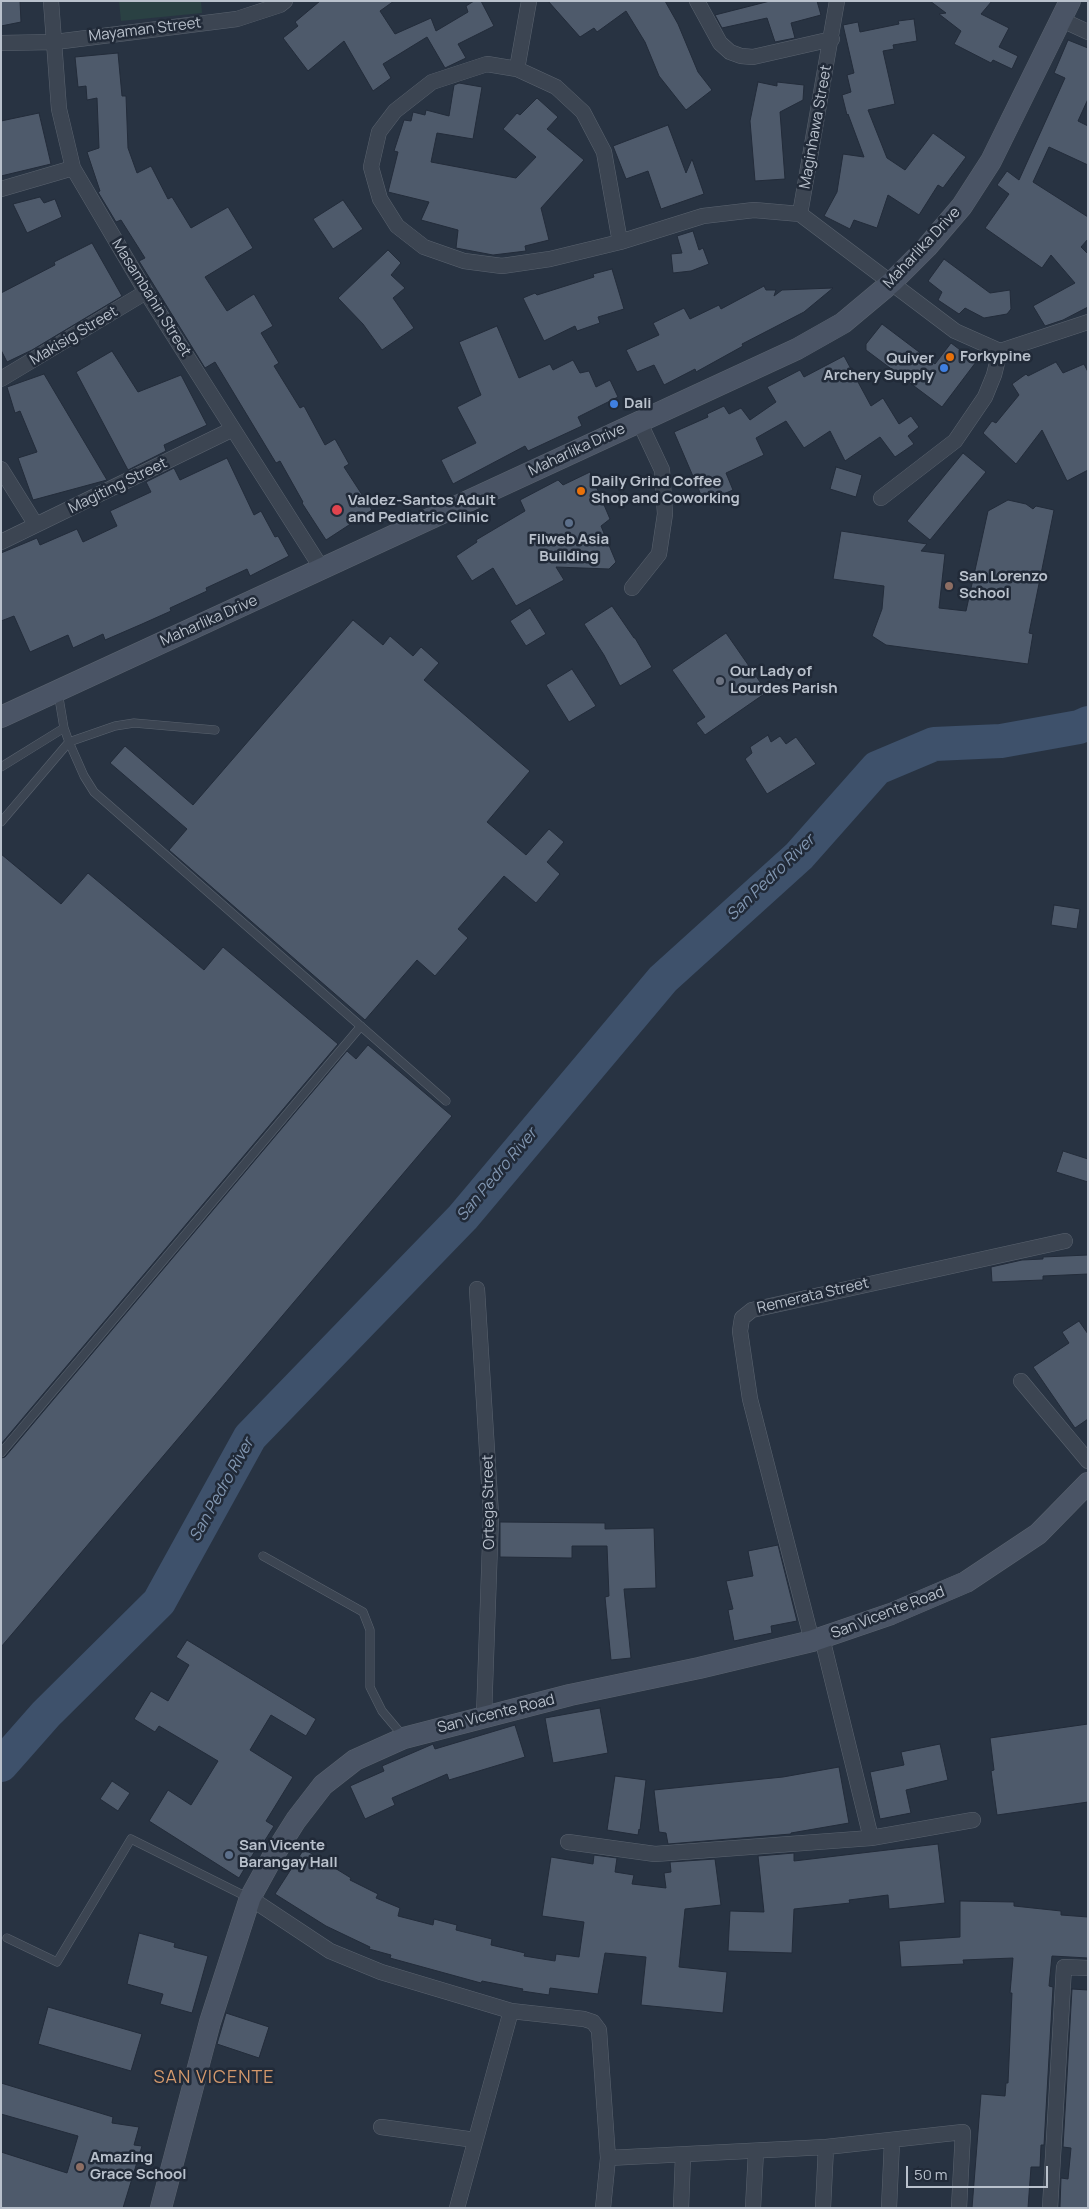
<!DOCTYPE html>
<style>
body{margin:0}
#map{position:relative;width:1089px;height:2209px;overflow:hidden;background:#283342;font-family:Manrope,sans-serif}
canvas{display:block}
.frame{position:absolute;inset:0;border:2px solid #b9c1cc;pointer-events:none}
.scale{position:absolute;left:906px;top:2166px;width:142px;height:22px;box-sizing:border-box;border:2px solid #b9c1cc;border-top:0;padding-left:6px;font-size:15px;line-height:18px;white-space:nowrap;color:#b9c1cc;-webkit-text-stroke:4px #212a38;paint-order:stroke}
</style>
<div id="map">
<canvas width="1089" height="2209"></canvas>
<div class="frame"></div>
<div class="scale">50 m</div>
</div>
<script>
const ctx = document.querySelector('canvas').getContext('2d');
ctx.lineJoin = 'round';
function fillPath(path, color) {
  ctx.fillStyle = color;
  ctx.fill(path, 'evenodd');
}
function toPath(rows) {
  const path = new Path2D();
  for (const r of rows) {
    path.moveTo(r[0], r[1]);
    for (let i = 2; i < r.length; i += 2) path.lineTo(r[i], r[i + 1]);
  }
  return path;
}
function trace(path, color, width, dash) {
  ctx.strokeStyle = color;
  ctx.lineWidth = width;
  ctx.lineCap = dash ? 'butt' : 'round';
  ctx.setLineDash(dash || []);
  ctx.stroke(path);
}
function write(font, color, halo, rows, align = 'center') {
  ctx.font = font + ' Manrope,sans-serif';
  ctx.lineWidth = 5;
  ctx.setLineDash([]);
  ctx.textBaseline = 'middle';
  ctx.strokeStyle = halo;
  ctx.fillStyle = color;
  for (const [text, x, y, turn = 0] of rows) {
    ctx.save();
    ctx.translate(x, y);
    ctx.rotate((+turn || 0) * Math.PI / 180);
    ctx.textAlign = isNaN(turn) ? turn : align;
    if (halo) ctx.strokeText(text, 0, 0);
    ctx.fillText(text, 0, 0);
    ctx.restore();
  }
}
fillPath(toPath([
 [119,1,201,1,202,13,121,21]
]), '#2a4143');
trace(toPath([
 [1,1765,46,1714,159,1602,250,1437,463,1217,663,979,799,856,877,768,934,744,1001,741,1079,727,1088,723]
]), '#3e516b', 34);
const building = toPath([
 [1,1,20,1,21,22,1,26,1,1],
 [320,1,394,1,380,11,395,34,431,18,436,31,468,12,466,6,474,1,481,1,494,26,458,44,466,58,445,68,427,37,383,64,391,78,373,91,344,41,308,71,283,38,298,26,295,22,320,1],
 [548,1,665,1,678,24,698,72,712,90,686,110,659,76,645,42,626,11,597,32,594,28,580,37,548,1],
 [770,1,817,1,821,15,791,23,795,38,775,42,767,18,722,28,715,15,770,1],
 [930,1,992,1,981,14,1009,28,999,47,1018,56,1012,69,993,60,991,63,954,44,961,31,939,14,946,13,930,1],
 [914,19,917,41,893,45,894,49,883,51,895,104,868,110,887,158,905,170,933,133,966,157,943,188,938,185,919,215,888,195,877,228,854,220,850,229,824,216,837,192,843,154,864,157,848,114,847,115,842,95,851,92,847,75,854,73,843,25,858,22,860,32,899,24,898,21,914,19],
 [1068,40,1088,48,1088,99,1078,121,1088,126,1088,165,1049,147,1033,182,1088,217,1088,239,1081,247,1088,254,1088,307,1063,320,1045,326,1033,306,1075,283,1051,255,1042,268,985,228,1009,194,997,185,1007,171,1019,180,1056,98,1065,78,1054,73,1068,40],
 [118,53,122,96,126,96,128,148,137,173,151,166,168,199,172,197,191,228,228,207,253,248,205,277,227,311,254,294,273,326,261,333,279,363,274,366,300,408,304,406,325,445,335,439,349,464,344,467,372,510,326,540,302,503,303,502,280,461,276,463,215,362,205,368,139,261,145,258,121,220,116,222,98,192,100,191,87,152,99,148,97,98,87,100,86,86,78,87,75,57,118,53],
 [758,82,777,86,777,82,804,85,803,100,780,112,785,179,755,181,750,121,758,82],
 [459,83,482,87,473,139,437,133,431,162,516,178,536,157,503,129,517,113,520,115,537,98,558,117,547,129,584,160,541,208,549,240,525,246,526,251,493,255,456,248,458,230,421,220,429,202,388,192,398,152,394,151,404,120,411,121,413,112,425,115,426,110,449,116,454,85,459,83],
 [39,113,51,164,1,176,1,121,39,113],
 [668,125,686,173,692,159,704,194,661,209,648,171,626,179,613,146,668,125],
 [40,197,44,203,55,199,62,217,27,233,13,204,40,197],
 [343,200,363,229,333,249,313,219,343,200],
 [693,231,699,250,703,248,709,264,691,271,673,273,671,254,682,253,677,236,693,231],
 [92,243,122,296,32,350,7,362,1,350,1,293,55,265,54,262,92,243],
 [388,250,401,263,391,275,405,288,393,298,414,328,382,350,363,324,338,298,388,250],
 [944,259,990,293,1010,290,1011,309,1007,314,984,318,965,308,959,314,938,300,942,292,928,281,944,259],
 [612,269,624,309,598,317,600,323,577,331,575,326,544,341,523,298,535,293,537,295,594,277,593,274,612,269],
 [764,286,766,290,776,290,774,296,782,290,833,288,804,312,742,344,743,346,696,372,695,369,664,385,654,365,637,372,626,350,659,335,653,323,684,308,690,319,719,305,721,309,764,286],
 [882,324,935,364,951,343,976,362,942,407,866,350,866,344,882,324],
 [497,326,519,378,550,364,553,370,573,360,580,373,589,371,596,387,610,380,618,397,578,417,582,426,528,451,525,446,453,484,441,460,476,443,457,407,481,395,459,342,497,326],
 [112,351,138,392,181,375,207,425,164,445,166,451,128,470,76,372,112,351],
 [844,356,871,406,883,398,899,424,911,416,919,427,908,436,914,444,895,457,880,437,845,461,830,431,804,448,786,421,756,438,764,455,726,473,733,490,704,502,674,432,708,417,707,414,724,406,729,414,741,408,750,420,776,402,767,387,800,370,804,377,844,356],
 [1056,362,1063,373,1084,364,1088,372,1088,470,1067,481,1042,430,1016,464,983,433,992,421,996,423,1019,395,1012,384,1026,374,1028,376,1056,362],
 [44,374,107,480,33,500,18,458,37,452,20,411,15,413,7,387,44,374],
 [963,453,986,472,930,540,907,521,963,453],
 [227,458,254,515,261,511,275,537,278,536,289,556,250,576,247,569,206,588,207,591,170,608,171,611,142,624,105,640,103,634,73,648,68,635,30,652,14,616,1,621,1,553,37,538,40,545,77,529,83,542,117,526,110,511,151,492,146,482,174,468,180,480,227,458],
 [836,467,862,475,856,497,830,489,836,467],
 [590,472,610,519,601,526,616,562,609,569,556,567,564,580,516,606,493,568,472,581,456,556,477,542,476,540,525,511,520,500,558,480,563,485,590,472],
 [1008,500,1026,504,1033,509,1036,506,1054,510,1029,633,1033,634,1028,664,886,645,872,636,882,609,884,586,833,579,841,531,927,544,921,551,945,554,939,608,966,611,988,511,1008,500],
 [612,606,634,638,635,638,652,667,620,686,604,655,584,624,612,606],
 [530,608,546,634,526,646,510,621,530,608],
 [353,620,383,645,390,636,413,656,421,647,439,663,424,680,530,771,487,822,526,855,549,829,564,842,547,862,560,874,536,903,504,876,458,929,468,938,435,976,417,960,365,1020,169,850,187,829,110,763,125,746,193,805,353,620],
 [726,633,767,692,705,735,696,723,705,717,672,670,726,633],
 [572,669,596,706,569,722,546,685,572,669],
 [768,735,771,742,780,736,786,744,796,737,816,764,767,794,745,759,752,753,750,747,768,735],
 [1,854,61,904,88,873,204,970,223,947,338,1044,1,1444,1,854],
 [1054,905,1080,909,1077,929,1051,925,1054,905],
 [368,1045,452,1116,1,1647,1,1458,5,1457,347,1051,356,1059,368,1045],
 [1063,1151,1088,1159,1088,1182,1056,1172,1063,1151],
 [1088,1255,1088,1274,1043,1276,1043,1280,992,1282,991,1267,1022,1260,1043,1259,1043,1257,1088,1255],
 [1079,1321,1088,1334,1088,1419,1075,1428,1033,1367,1069,1343,1062,1332,1079,1321],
 [500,1522,605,1523,605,1529,654,1528,656,1588,624,1589,631,1658,611,1660,605,1597,609,1596,607,1546,572,1546,572,1558,500,1557,500,1522],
 [778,1545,797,1621,771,1626,772,1633,734,1641,728,1610,733,1609,726,1581,753,1576,748,1551,778,1545],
 [187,1640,316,1719,306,1736,271,1715,250,1750,293,1777,266,1821,274,1826,262,1845,259,1844,239,1878,149,1821,168,1790,191,1805,218,1761,159,1726,155,1732,134,1719,151,1691,168,1701,189,1665,176,1657,187,1640],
 [600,1708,608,1753,553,1763,545,1718,600,1708],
 [1088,1724,1088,1802,997,1815,991,1771,994,1770,990,1738,1088,1724],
 [515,1725,525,1757,449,1780,447,1774,392,1798,395,1805,365,1819,350,1786,384,1771,382,1766,433,1744,435,1749,515,1725],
 [940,1744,948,1780,906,1790,911,1813,880,1819,870,1772,904,1765,901,1752,940,1744],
 [839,1767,849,1823,791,1833,791,1834,668,1844,666,1833,659,1832,654,1790,783,1777,839,1767],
 [615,1776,646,1780,640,1830,639,1829,638,1835,607,1830,615,1776],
 [112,1781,130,1793,118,1811,100,1799,112,1781],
 [938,1844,945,1903,889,1909,888,1895,849,1900,850,1903,794,1909,792,1953,728,1951,730,1911,764,1912,758,1856,794,1853,794,1861,938,1844],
 [304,1849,351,1878,350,1880,378,1894,376,1898,400,1908,398,1916,433,1925,434,1919,457,1925,456,1930,492,1939,491,1945,525,1953,524,1956,555,1961,556,1954,579,1957,584,1922,542,1916,551,1857,593,1864,594,1855,617,1858,615,1872,634,1875,632,1884,666,1888,664,1873,671,1872,670,1862,715,1859,721,1905,685,1909,679,1967,727,1972,723,2013,641,2005,646,1957,605,1953,598,1994,550,1988,549,1995,522,1991,523,1989,482,1981,481,1983,390,1958,391,1955,369,1949,370,1947,326,1926,275,1894,304,1849],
 [960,1901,1014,1902,1014,1906,1061,1911,1061,1915,1088,1917,1088,1958,1052,1956,1049,1986,1053,1987,1044,2145,1041,2145,1040,2167,1031,2167,1028,2208,972,2208,981,2094,1005,2096,1006,2083,1008,2083,1012,1993,1010,1993,1013,1958,963,1960,964,1964,901,1967,899,1941,960,1937,960,1901],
 [139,1933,175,1943,174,1947,208,1956,192,2013,160,2004,163,1994,127,1984,139,1933],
 [1072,1989,1088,1990,1088,2208,1060,2208,1060,2206,1061,2178,1068,2179,1071,2148,1063,2147,1072,1989],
 [48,2007,142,2034,131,2071,38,2044,48,2007],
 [226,2013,269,2027,259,2058,217,2044,226,2013],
 [1,2083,113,2117,112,2123,139,2127,134,2145,142,2146,123,2208,1,2208,1,2152,67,2173,78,2136,1,2114,1,2083]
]);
fillPath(building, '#4e5a6b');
trace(building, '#232c3a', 1);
const lane = toPath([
 [58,692,64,728,69,742,84,776,94,792,446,1101],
 [1,767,64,728],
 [1,822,69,742,115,726,134,723,215,730],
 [1,1453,361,1026],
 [263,1556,363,1612,370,1630,370,1687,382,1711,403,1736],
 [7,1938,57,1962,131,1839,249,1898]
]);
const street = toPath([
 [51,1,59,109,73,168,146,292,322,569],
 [697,1,720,43,730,52,741,56,753,57,832,39],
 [1062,20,1088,32],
 [1,43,55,42,237,19,280,5,285,1],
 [517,69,529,1],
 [1,189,73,168],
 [800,214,837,1],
 [620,242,604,152,583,112,556,87,517,69,487,64,432,82,395,111,379,132,371,167,380,199,397,226,424,247,464,261,502,266,550,259,620,242,703,216,754,210,800,214,955,331,1000,351,1088,322],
 [1,379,146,292],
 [1,469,36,525],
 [881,498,955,441,985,397,994,375,1000,351],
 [1,542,233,429],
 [632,588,659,554,665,514,662,470,639,421],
 [477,1289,491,1515,484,1716],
 [1021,1381,1088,1461],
 [812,1641,750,1399,740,1331,742,1318,752,1310,1065,1241],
 [871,1838,973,1820],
 [568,1842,655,1854,871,1838,822,1638],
 [250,1898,330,1951,381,1972,511,2011,584,2019,593,2022,599,2030,608,2158,826,2147,963,2132,959,2208],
 [381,2127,475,2140],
 [457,2208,511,2011],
 [603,2208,608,2158],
 [681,2208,683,2156],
 [753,2208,756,2151],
 [823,2208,826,2147],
 [889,2208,892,2141],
 [1050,2208,1064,1967,1088,1968]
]);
const secondary = toPath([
 [1,717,797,349,843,323,892,282,927,247,962,206,991,161,1070,1],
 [161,2208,210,2022,250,1898,272,1858,296,1820,323,1785,355,1760,404,1738,570,1695,699,1668,812,1641,891,1614,966,1582,1038,1534,1088,1483]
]);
trace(lane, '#5a636f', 9);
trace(street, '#5a636f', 16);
trace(secondary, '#5a636f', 22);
trace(lane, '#3c4552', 8);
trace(street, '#3c4552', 15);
trace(secondary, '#4a5465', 21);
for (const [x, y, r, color] of [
 [950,357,5,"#e8710a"],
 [944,368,5,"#3f7fe0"],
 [614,404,5,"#3f7fe0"],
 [581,491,5,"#e8710a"],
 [337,510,6,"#e0444e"],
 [569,523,5,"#5c6f8a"],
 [949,586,5,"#8d6e63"],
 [720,681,5,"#6b7280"],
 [229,1855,5,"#5c6f8a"],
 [80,2167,5,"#8d6e63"]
]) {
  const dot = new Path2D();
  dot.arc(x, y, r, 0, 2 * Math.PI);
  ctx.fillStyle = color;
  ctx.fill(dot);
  trace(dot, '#212a38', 2);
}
write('15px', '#b9c1cc', '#212a38', [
 ["Mayaman Street",145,30,-7],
 ["Maginhawa Street",816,127,-80],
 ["Maharlika Drive",922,248,-47],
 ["Masambahin Street",151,298,58],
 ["Makisig Street",74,336,-31],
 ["Maharlika Drive",577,450,-25],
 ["Magiting Street",118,486,-26],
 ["Maharlika Drive",209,621,-24],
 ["Remerata Street",813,1296,-13],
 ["Ortega Street",489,1502,-91],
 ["San Vicente Road",888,1613,-21],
 ["San Vicente Road",496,1714,-14]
]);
write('bold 15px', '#b9c1cc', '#212a38', [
 ["Forkypine",960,357],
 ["Quiver",934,359,"right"],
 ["Archery Supply",934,376,"right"],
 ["Dali",624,404],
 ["Daily Grind Coffee",591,482],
 ["Shop and Coworking",591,499],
 ["Valdez-Santos Adult",348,501],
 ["and Pediatric Clinic",348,518],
 ["Filweb Asia",569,540,"center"],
 ["Building",569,557,"center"],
 ["San Lorenzo",959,577],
 ["School",959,594],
 ["Our Lady of",730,672],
 ["Lourdes Parish",730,689],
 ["San Vicente",239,1846],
 ["Barangay Hall",239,1863],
 ["Amazing",90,2158],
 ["Grace School",90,2175]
], 'left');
write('italic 16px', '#8297b2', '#212a38', [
 ["San Pedro River",771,878,-44],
 ["San Pedro River",497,1175,-50],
 ["San Pedro River",222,1490,-61]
]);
ctx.letterSpacing = '1px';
write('18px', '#d4996c', '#212a38', [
 ["SAN VICENTE",214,2078]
]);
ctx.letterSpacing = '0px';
</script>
